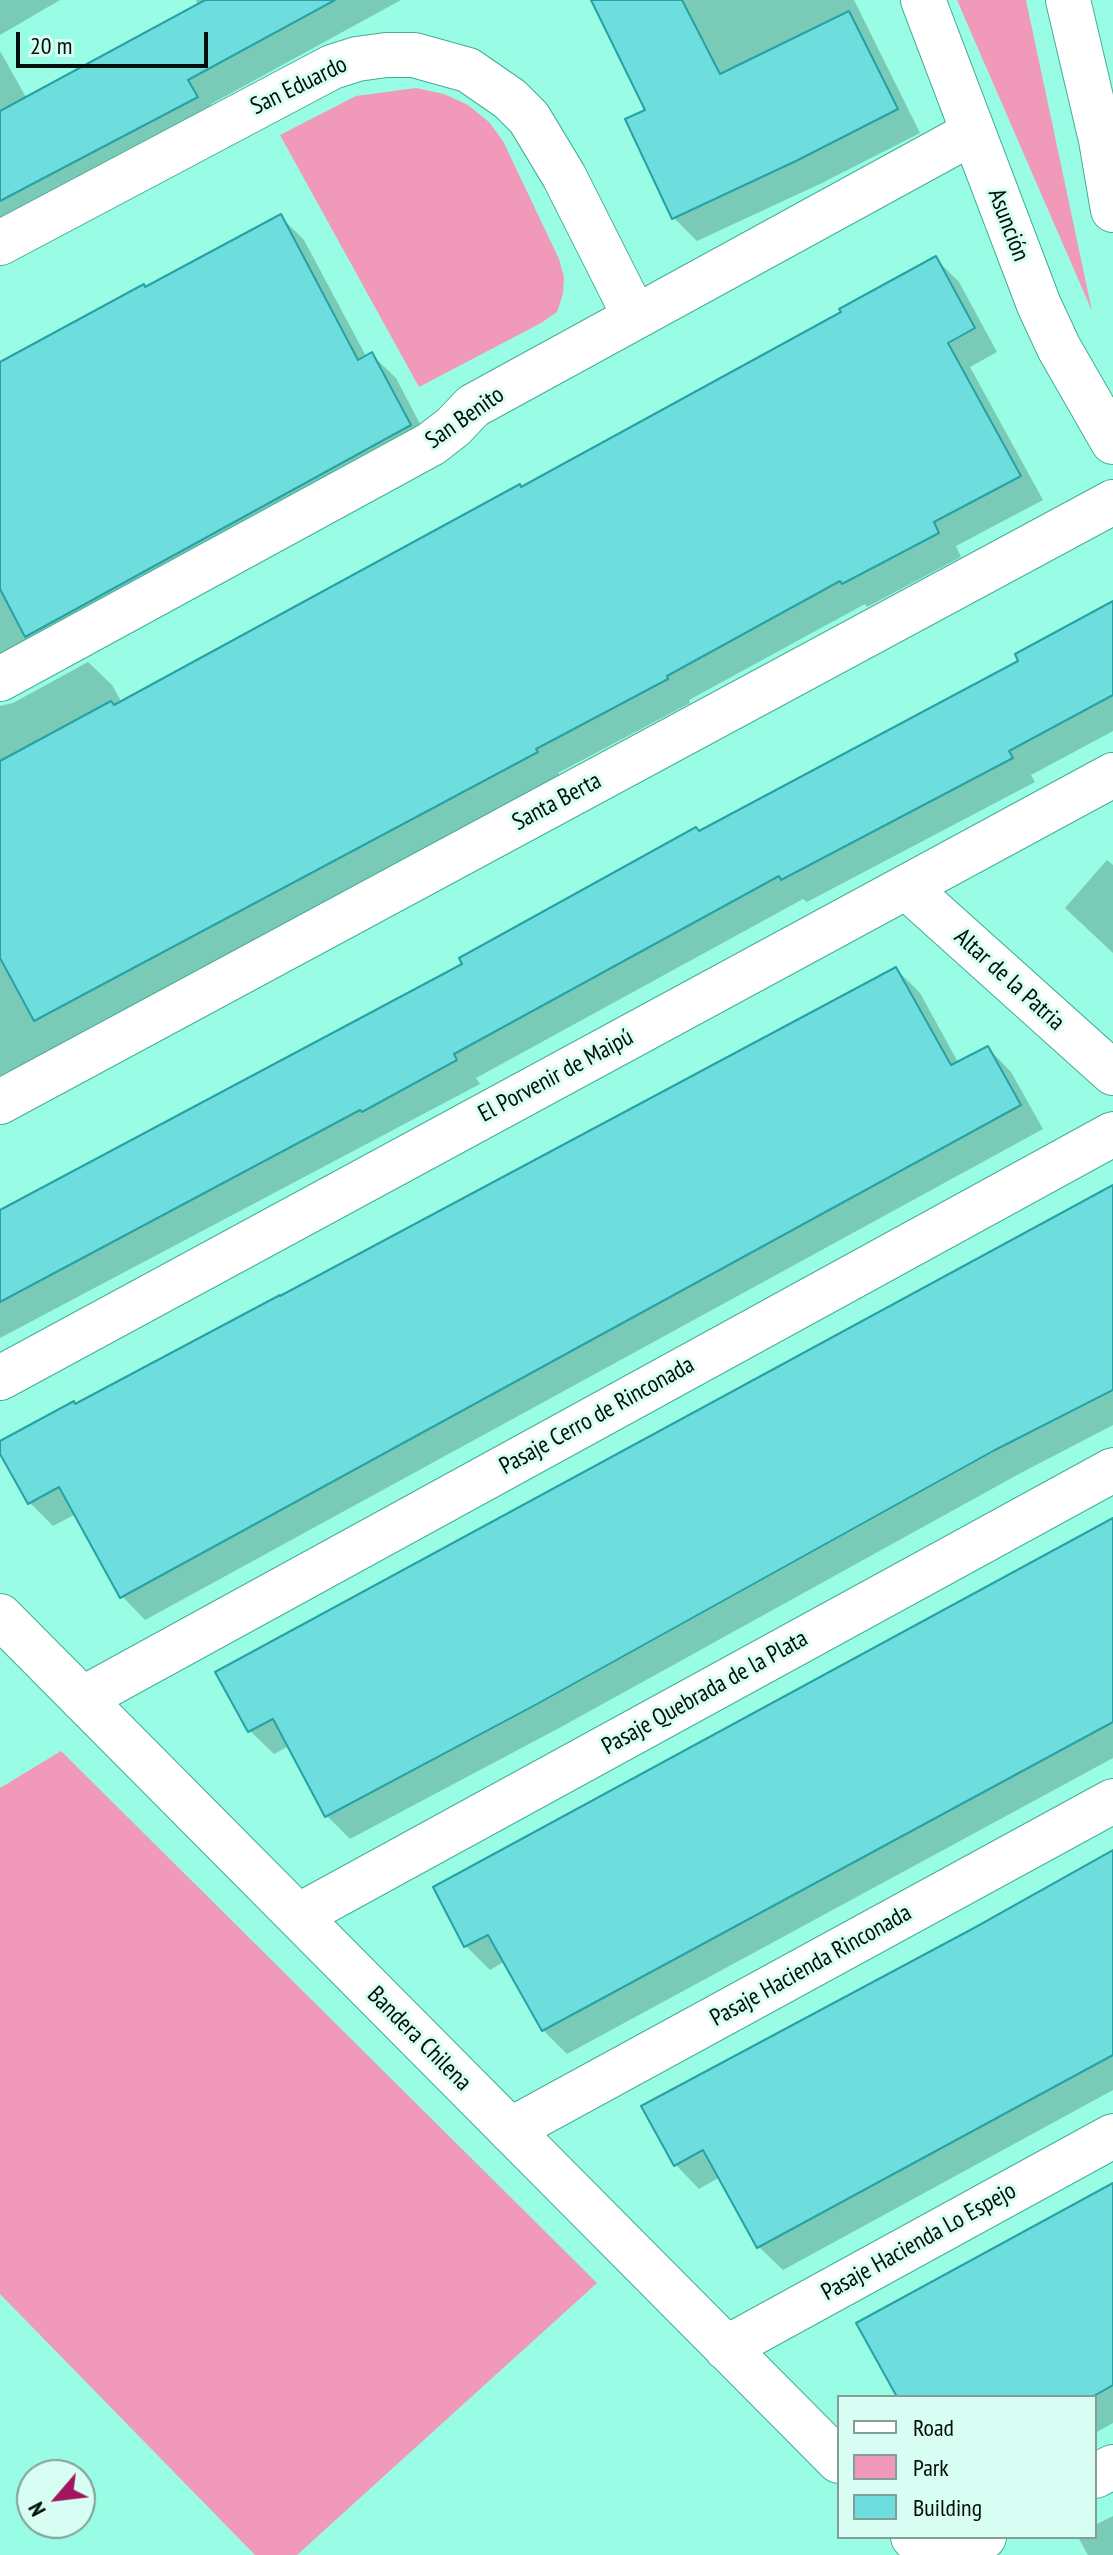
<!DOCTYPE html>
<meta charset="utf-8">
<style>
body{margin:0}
#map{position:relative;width:1113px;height:2555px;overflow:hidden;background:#98fde4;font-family:"PT Sans Narrow",sans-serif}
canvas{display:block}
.legend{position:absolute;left:837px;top:2395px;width:260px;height:144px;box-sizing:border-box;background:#d8fdf2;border:2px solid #829e96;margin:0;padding:10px 14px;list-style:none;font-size:24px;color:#000f0b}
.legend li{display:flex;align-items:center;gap:16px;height:40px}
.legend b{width:40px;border:2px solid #829e96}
.north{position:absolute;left:16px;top:2459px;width:80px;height:80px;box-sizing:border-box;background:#d8fdf2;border:2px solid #829e96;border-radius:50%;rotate:242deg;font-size:22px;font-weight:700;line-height:32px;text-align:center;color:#000f0b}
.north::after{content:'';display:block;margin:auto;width:28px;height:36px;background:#a1155e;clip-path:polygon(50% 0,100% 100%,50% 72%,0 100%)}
.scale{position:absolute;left:16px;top:32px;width:192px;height:36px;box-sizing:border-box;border:4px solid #000f0b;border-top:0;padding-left:10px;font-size:24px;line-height:28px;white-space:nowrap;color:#000f0b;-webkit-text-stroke:6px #d8fdf2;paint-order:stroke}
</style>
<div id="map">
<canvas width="1113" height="2555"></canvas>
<ul class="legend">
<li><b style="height:10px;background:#fff"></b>Road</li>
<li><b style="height:22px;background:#f199b9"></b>Park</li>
<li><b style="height:22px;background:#6eddde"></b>Building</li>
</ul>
<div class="north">N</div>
<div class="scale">20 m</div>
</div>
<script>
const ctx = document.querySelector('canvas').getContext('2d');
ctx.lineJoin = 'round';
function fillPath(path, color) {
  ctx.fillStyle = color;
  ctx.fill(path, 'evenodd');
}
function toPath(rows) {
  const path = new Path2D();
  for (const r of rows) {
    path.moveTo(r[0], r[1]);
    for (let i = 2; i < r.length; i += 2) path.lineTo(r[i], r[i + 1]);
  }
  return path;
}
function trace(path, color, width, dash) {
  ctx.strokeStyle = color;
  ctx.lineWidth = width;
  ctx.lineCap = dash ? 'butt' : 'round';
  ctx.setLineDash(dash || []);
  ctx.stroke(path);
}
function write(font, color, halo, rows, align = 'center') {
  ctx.font = font + ' "PT Sans Narrow",sans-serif';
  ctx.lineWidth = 6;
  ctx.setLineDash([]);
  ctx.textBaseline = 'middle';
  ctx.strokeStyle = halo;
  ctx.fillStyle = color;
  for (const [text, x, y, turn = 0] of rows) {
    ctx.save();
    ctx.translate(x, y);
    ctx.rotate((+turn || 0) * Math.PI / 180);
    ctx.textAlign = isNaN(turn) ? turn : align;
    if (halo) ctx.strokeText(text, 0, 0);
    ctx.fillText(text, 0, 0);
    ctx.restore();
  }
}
fillPath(toPath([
 [957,0,1026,0,1092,311],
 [416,88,444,94,468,105,489,122,503,141,559,259,564,277,563,294,557,312,541,323,419,387,280,135,356,96],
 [61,1751,597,2283,297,2555,255,2555,0,2294,0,1788]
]), '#f199b9');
fillPath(toPath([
 [0,0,60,0,0,35],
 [196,0,401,0,211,104,220,121,0,237,0,51,27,99,199,6],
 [593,0,854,0,920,133,820,184,697,241,673,217,648,110],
 [281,217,304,240,367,358,372,355,396,378,433,449,0,696,0,362],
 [935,258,959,282,997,352,970,367,1043,500,956,546,961,557,867,607,865,604,689,700,690,703,558,773,560,776,0,1076,0,706,13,703,88,662,112,685,122,703,844,313],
 [1113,606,1113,731,1031,775,1035,782,807,902,803,899,476,1078,480,1084,0,1338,0,1210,280,1065,699,833,1021,662],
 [1107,860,1113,865,1113,953,1065,908],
 [896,969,920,993,959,1064,988,1048,1011,1072,1043,1129,145,1620,122,1596,76,1514,53,1526,29,1502,0,1449,0,1444],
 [1113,1186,1113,1425,1017,1475,561,1727,350,1839,327,1816,289,1746,274,1754,250,1731],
 [1113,1520,1113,1758,567,2054,543,2030,505,1961,490,1970,466,1946,435,1888],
 [1113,1851,1113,2090,783,2270,759,2247,720,2177,699,2189,676,2165,644,2107,975,1930],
 [1113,2184,1113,2423,1095,2433,1095,2397,907,2397],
 [1113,2516,1113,2555,1088,2555,1078,2537,1095,2537,1095,2525]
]), '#0003');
const building = toPath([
 [205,0,335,0,188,80,198,97,0,201,0,111,205,0],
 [591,0,682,0,720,74,849,11,898,109,796,161,672,219,625,119,645,110,591,0],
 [281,214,358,360,372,352,411,425,25,637,0,589,0,362,144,284,145,287,281,214],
 [936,256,975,328,948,343,1021,476,934,522,939,533,842,584,840,581,667,676,668,679,536,749,538,752,34,1021,0,958,0,761,111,701,114,705,520,484,521,487,841,312,839,309,936,256],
 [1113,601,1113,695,1009,751,1013,758,781,880,779,876,454,1054,457,1060,362,1112,360,1110,0,1302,0,1210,462,964,459,958,696,827,699,831,1018,661,1015,654,1113,601],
 [896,967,951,1065,988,1046,1021,1105,120,1598,59,1487,28,1504,0,1454,0,1441,74,1401,75,1404,280,1295,280,1296,896,967],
 [1113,1185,1113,1390,993,1451,537,1704,325,1817,273,1719,248,1732,215,1672,1113,1185],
 [1113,1518,1113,1722,542,2031,488,1935,464,1947,433,1887,1113,1518],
 [1113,1850,1113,2055,757,2248,703,2150,674,2166,641,2106,974,1928,1113,1850],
 [1113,2183,1113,2385,1092,2397,897,2397,856,2323,1113,2183]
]);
fillPath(building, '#6eddde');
trace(building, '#27a1a3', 2);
const minor = toPath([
 [923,0,1039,305,1059,348,1113,442],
 [1068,0,1101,140,1113,210],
 [0,243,332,67,357,59,386,55,414,55,468,70,510,99,529,118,564,176,635,317],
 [0,679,431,444,453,427,473,406,972,133],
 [906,887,1113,1073],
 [0,1102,1113,502],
 [0,1378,1113,775],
 [0,1616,839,2461],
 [82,1699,1113,1134],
 [298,1916,1113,1470],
 [510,2130,1113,1801],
 [726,2348,1113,2136],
 [1095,2476,1113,2467],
 [913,2537,931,2555],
 [951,2555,984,2537]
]);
trace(minor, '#45ad96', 46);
trace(minor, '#fff', 44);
write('24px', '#000f0b', '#d8fdf2', [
 ["San Eduardo",299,86,-26],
 ["Asunción",1008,225,69],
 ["San Benito",465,418,-35],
 ["Santa Berta",557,802,-28],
 ["Altar de la Patria",1009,980,42],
 ["El Porvenir de Maipú",556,1076,-28],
 ["Pasaje Cerro de Rinconada",597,1416,-29],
 ["Pasaje Quebrada de la Plata",705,1693,-29],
 ["Pasaje Hacienda Rinconada",811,1966,-29],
 ["Bandera Chilena",419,2039,45],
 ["Pasaje Hacienda Lo Espejo",919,2242,-29]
]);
</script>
